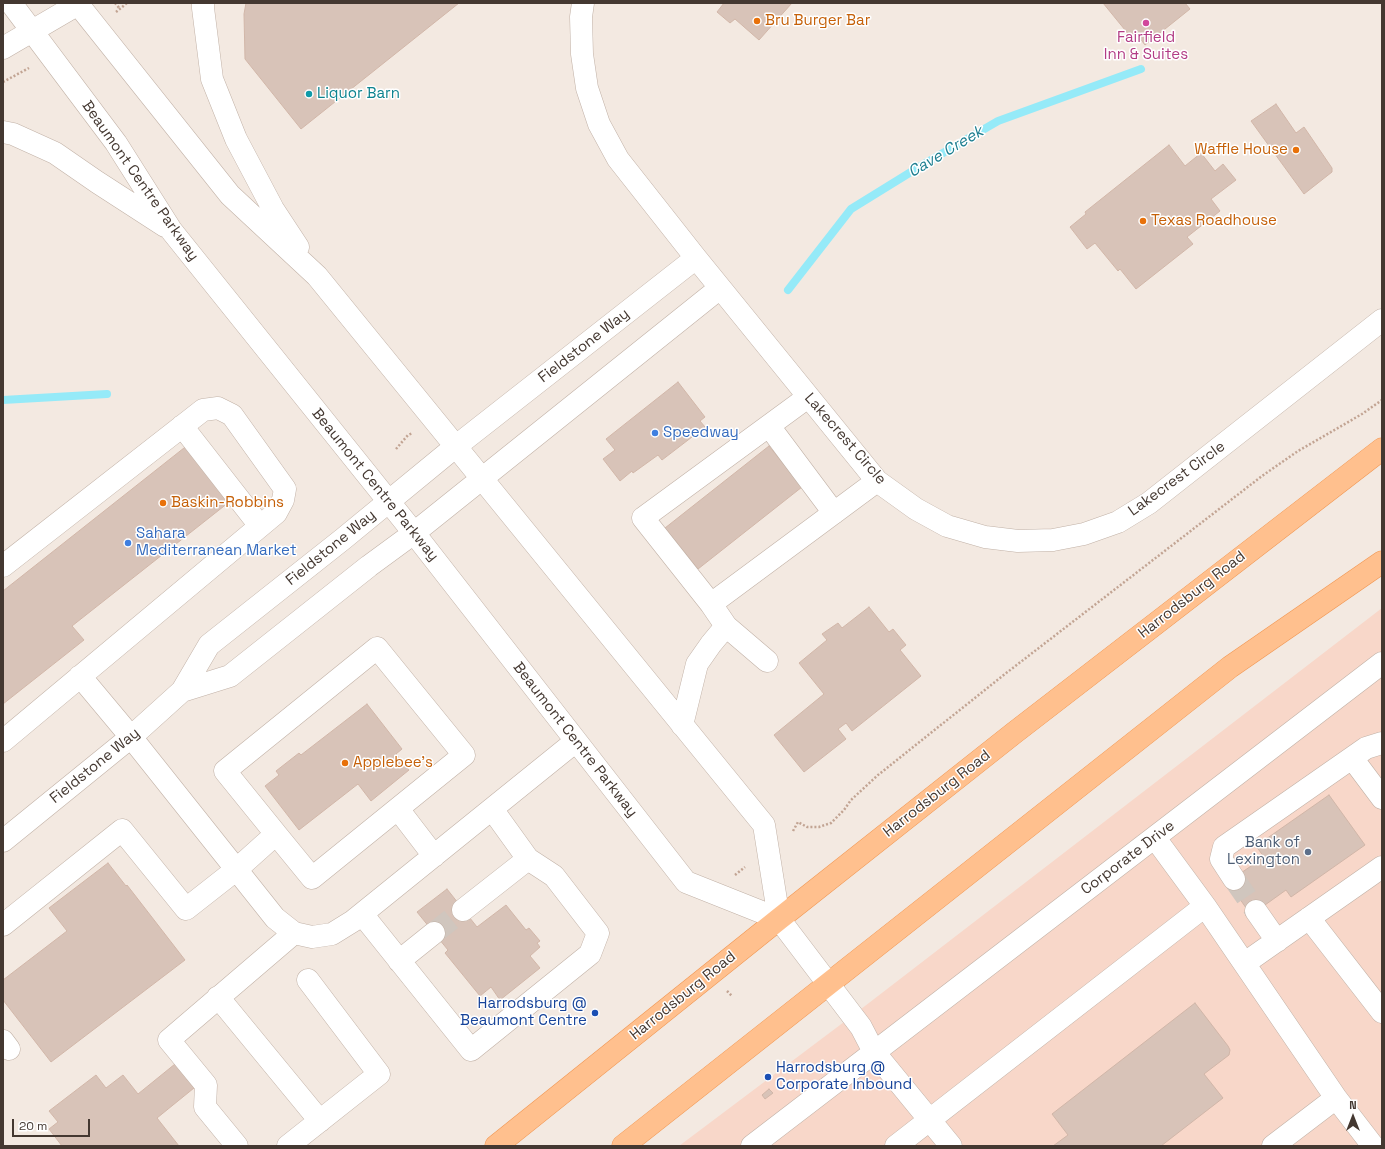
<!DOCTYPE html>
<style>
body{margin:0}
#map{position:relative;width:1385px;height:1149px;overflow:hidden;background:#f3e9e1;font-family:"Space Grotesk",sans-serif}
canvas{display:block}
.frame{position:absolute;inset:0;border:4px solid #443831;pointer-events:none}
.north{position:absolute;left:1333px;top:1097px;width:40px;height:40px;-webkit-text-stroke:3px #fff;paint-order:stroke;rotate:0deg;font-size:11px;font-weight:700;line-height:16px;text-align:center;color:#443831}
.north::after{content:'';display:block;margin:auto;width:14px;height:18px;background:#443831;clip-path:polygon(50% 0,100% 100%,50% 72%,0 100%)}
.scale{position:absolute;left:12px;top:1119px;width:78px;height:18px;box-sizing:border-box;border:2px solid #443831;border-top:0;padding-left:5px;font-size:12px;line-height:14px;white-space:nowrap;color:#443831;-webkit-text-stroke:3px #fff;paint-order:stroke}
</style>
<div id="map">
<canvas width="1385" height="1149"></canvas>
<div class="frame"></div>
<div class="north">N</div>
<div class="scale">20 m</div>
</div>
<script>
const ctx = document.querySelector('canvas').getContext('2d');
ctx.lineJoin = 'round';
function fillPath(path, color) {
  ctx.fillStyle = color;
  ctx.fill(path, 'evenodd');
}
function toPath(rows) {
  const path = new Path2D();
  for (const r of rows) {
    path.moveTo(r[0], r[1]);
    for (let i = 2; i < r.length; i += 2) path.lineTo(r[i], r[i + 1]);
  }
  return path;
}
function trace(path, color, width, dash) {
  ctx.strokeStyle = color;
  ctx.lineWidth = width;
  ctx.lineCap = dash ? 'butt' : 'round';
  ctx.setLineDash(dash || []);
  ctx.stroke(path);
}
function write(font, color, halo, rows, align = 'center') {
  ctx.font = font + ' "Space Grotesk",sans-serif';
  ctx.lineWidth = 3;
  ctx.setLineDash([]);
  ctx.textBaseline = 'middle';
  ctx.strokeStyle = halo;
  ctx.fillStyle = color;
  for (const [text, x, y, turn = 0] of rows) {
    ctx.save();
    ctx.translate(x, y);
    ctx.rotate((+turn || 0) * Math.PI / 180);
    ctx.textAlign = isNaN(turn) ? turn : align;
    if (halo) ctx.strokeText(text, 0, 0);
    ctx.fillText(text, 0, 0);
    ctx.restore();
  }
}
fillPath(toPath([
 [1382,608,1382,1146,679,1146,852,1016]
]), '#f8d7c9');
trace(toPath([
 [788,290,851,209,919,167,998,121,1141,69],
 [3,400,107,394]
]), '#95eaf8', 8);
const building = toPath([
 [246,3,459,3,301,129,245,59,244,14,246,3],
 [724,3,792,3,759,40,735,19,730,23,717,12,724,3],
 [1103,3,1185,3,1190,9,1145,45,1139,37,1134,41,1103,3],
 [1276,104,1296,133,1304,127,1332,168,1332,172,1304,194,1251,121,1276,104],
 [1169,145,1185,166,1201,153,1215,171,1223,164,1236,180,1211,199,1220,211,1187,237,1193,244,1136,289,1120,269,1118,271,1095,243,1087,249,1070,227,1086,214,1085,212,1169,145],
 [678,382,705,417,700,421,705,427,662,460,658,455,633,473,632,471,620,481,603,459,615,450,606,439,678,382],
 [189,444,233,499,72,626,84,640,3,704,3,591,189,444],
 [769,446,802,487,698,569,665,528,769,446],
 [869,607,889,632,893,629,906,645,900,650,921,676,852,731,846,723,838,729,846,739,804,772,774,735,824,694,799,663,827,640,822,634,838,623,842,628,869,607],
 [367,704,402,749,396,754,409,770,371,801,358,784,299,830,265,786,279,775,276,771,299,753,301,755,367,704],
 [1329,795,1365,845,1291,897,1286,890,1251,915,1228,882,1264,857,1256,846,1329,795],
 [108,863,126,886,127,885,185,960,51,1062,3,1000,3,980,67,931,49,908,108,863],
 [447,889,477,927,506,905,526,930,529,928,540,941,537,943,540,947,530,956,540,968,500,1000,491,987,480,996,445,953,448,950,417,912,447,889],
 [1195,1003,1228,1046,1230,1050,1229,1055,1204,1074,1223,1098,1161,1146,1053,1146,1068,1135,1052,1114,1195,1003],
 [175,1064,194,1088,157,1118,179,1146,62,1146,49,1129,58,1122,49,1111,96,1075,106,1088,123,1075,138,1094,175,1064],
 [769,1089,773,1093,765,1099,762,1095,769,1089]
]);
fillPath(building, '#d8c3b8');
trace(building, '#d1b6a8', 1);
trace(toPath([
 [1234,879,1256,911],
 [434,933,463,910]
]), '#d0c6be', 22, [22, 11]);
const minor = toPath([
 [11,3,116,143,171,230,414,533,686,882,779,919],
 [77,3,230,195,317,276,764,825,779,919,861,1027,874,1052,951,1146],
 [203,3,203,8,212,79,236,139,273,209,298,247],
 [583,3,581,17,582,54,587,88,599,124,618,159,696,258,877,481,916,509,947,526,985,537,1018,541,1053,540,1084,534,1118,522,1149,503,1382,320],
 [3,48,80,3],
 [3,132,13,134,55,153,97,182,165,226],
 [182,426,260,526],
 [769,426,834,513],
 [3,566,203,410,218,408,232,415,285,489,283,500,276,513,3,741],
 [711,604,643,518,808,397],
 [726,626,767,661],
 [80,676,131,737,275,918,294,933,312,937,332,934,353,921,576,741],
 [182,691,230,676,369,566,414,533,720,288],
 [682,725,697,664,711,644,726,626,711,604,877,481],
 [1352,758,1382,798],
 [398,809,434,856],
 [1155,838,1205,906,1336,1098,1373,1146],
 [3,841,131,737,182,691,209,645,343,539,455,447,696,258],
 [1234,879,1221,859,1224,847,1366,748,1382,743],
 [463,910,528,859],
 [1256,911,1277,941],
 [362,914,471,1050,590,954,598,933,554,876,528,859,492,809],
 [1309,918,1382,1012],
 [3,925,122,830,186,909,237,869,276,834,225,771,377,648,464,755,312,878,276,834],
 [399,961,434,933],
 [1245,963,1382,867],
 [218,997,320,1121],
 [3,1041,9,1049],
 [237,1146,205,1107,206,1085,169,1040,294,933],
 [288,1146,379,1074,308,980],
 [752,1146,1382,663],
 [896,1146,1205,906],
 [1273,1146,1336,1098]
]);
const major = toPath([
 [496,1146,779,919,1014,733,1382,449],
 [623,1146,1230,667,1382,562]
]);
trace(minor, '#c1b1a6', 23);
trace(major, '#f09652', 23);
trace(toPath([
 [115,3,120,9],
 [116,12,127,3],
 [3,82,29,68],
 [396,449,408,435,413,433],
 [793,831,798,822,807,827,819,827,831,823,844,810,851,800,878,775,1005,674,1262,476,1298,451,1362,414,1382,400],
 [735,875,745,867],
 [727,991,732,996]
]), '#c2a493', 2.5, [2, 2]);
trace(minor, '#fff', 22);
trace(major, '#ffc08e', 22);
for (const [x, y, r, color] of [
 [757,21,4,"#e8710a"],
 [1146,23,4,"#d1479c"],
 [309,94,4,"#0f9aa8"],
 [1296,150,4,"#e8710a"],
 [1143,221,4,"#e8710a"],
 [655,433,4,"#3f7fe0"],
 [163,503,4,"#e8710a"],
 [128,543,4,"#3f7fe0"],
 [345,763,4,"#e8710a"],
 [1308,852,4,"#5c6f8a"],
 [595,1013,4,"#1a4fb4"],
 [768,1077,4,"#1a4fb4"]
]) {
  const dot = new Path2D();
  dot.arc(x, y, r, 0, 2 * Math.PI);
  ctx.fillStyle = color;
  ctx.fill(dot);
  trace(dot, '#fff', 1.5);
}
write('15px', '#c56008', '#fff', [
 ["Bru Burger Bar",765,21],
 ["Waffle House",1288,150,"right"],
 ["Texas Roadhouse",1151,221],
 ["Baskin-Robbins",171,503],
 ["Applebee's",353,763]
], 'left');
write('15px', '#b23c85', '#fff', [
 ["Fairfield",1146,38],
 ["Inn & Suites",1146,55]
]);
write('15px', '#0d838f', '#fff', [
 ["Liquor Barn",317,94]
], 'left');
write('15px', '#443831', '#fff', [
 ["Beaumont Centre Parkway",140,181,55],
 ["Fieldstone Way",584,346,-38],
 ["Lakecrest Circle",845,439,49],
 ["Lakecrest Circle",1177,479,-36],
 ["Beaumont Centre Parkway",375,485,51],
 ["Fieldstone Way",331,548,-39],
 ["Harrodsburg Road",1192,595,-38],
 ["Beaumont Centre Parkway",575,740,52],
 ["Fieldstone Way",95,766,-39],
 ["Harrodsburg Road",937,794,-38],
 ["Corporate Drive",1128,858,-37],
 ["Harrodsburg Road",683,996,-39]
]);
write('15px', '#366cbe', '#fff', [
 ["Speedway",663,433],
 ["Sahara",136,534],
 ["Mediterranean Market",136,551]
], 'left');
write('15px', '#4e5e75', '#fff', [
 ["Bank of",1300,843],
 ["Lexington",1300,860]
], 'right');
write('15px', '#164399', '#fff', [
 ["Harrodsburg @",587,1004],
 ["Beaumont Centre",587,1021],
 ["Harrodsburg @",776,1068,"left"],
 ["Corporate Inbound",776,1085,"left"]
], 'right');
write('italic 16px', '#1d7e90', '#fff', [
 ["Cave Creek",946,152,-31]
]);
</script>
